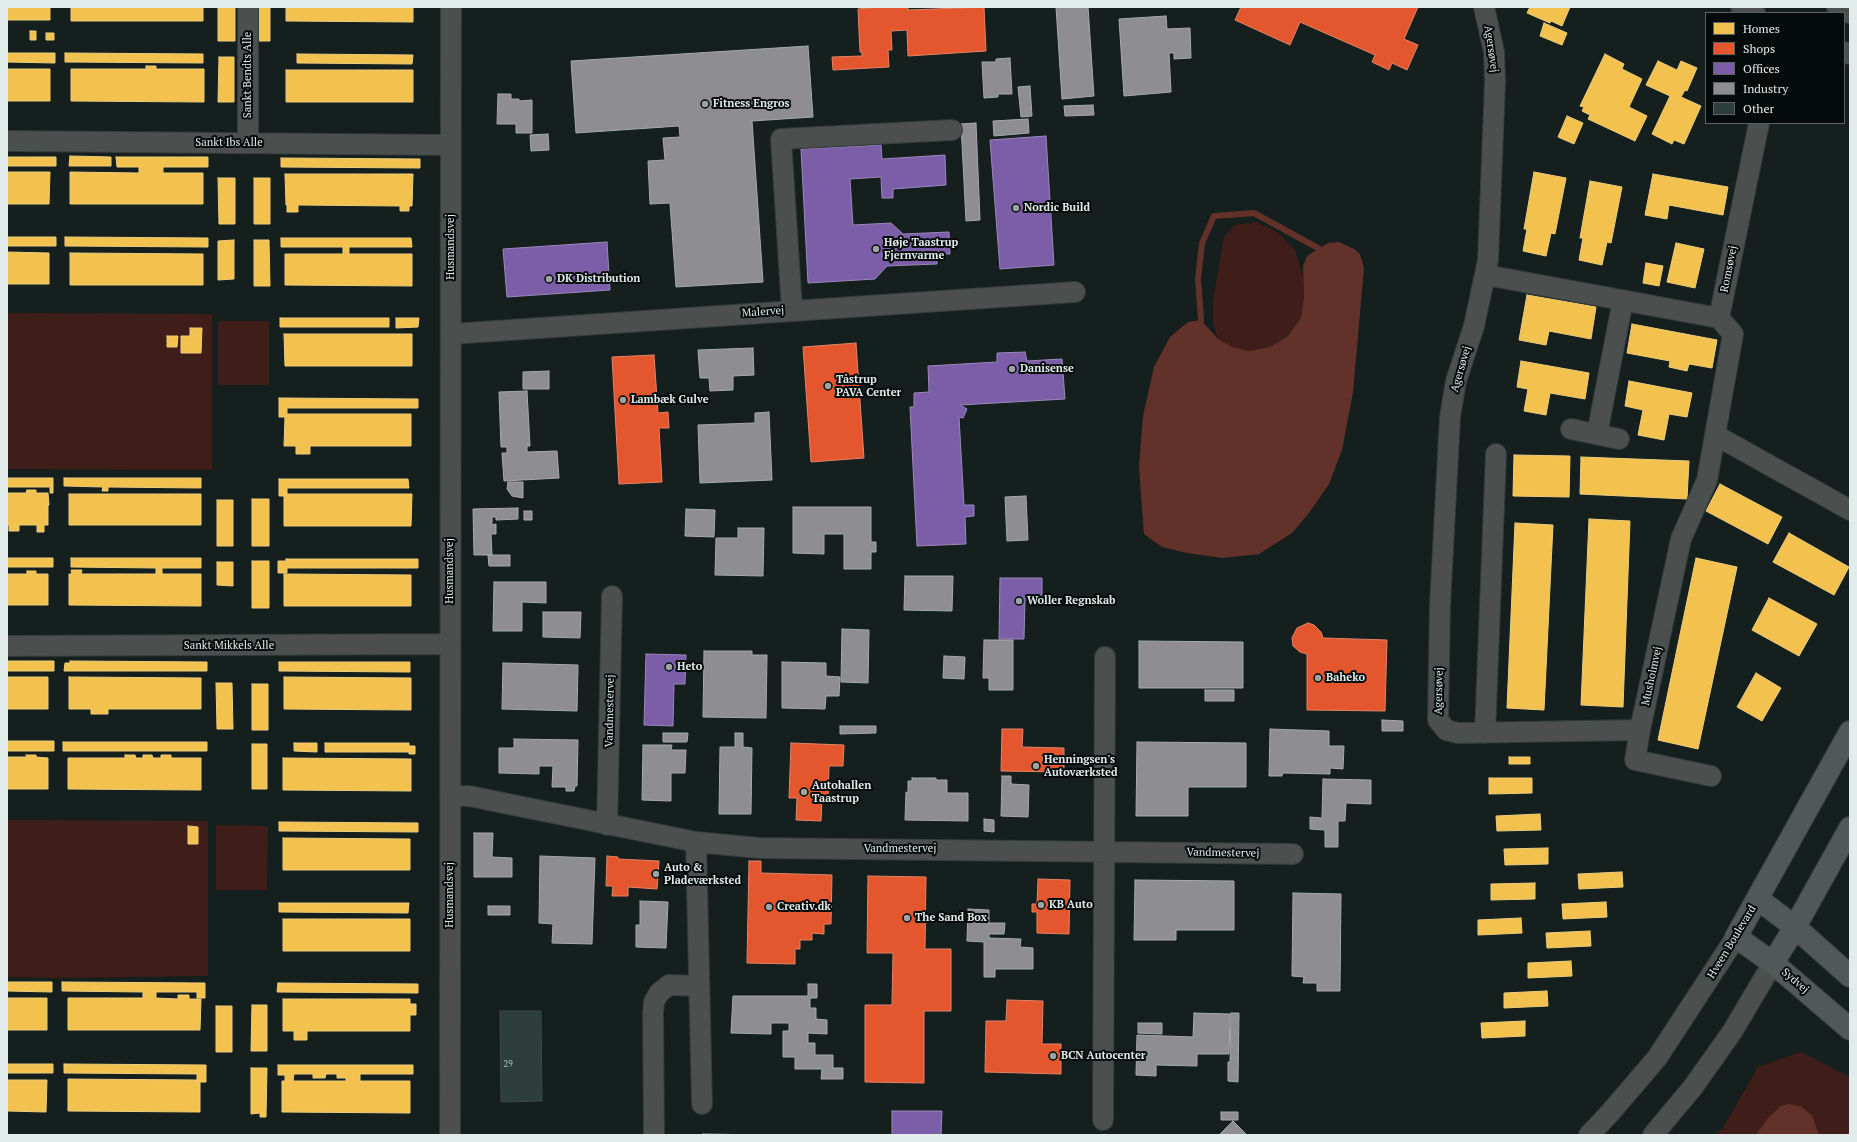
<!DOCTYPE html>
<meta charset="utf-8">
<style>
body{margin:0}
#map{position:relative;width:1857px;height:1142px;overflow:hidden;background:#151f1e;font-family:"PT Serif",serif}
canvas{display:block}
.frame{position:absolute;inset:0;border:8px solid #e1eceb;pointer-events:none}
.legend{position:absolute;left:1705px;top:12px;width:140px;height:112px;box-sizing:border-box;background:#040b0a;border:1px solid #5c6564;margin:0;padding:5px 7px;list-style:none;font-size:12px;color:#e1eceb}
.legend li{display:flex;align-items:center;gap:8px;height:20px}
.legend b{width:20px;border:1px solid #5c6564}
</style>
<div id="map">
<canvas width="1857" height="1142"></canvas>
<div class="frame"></div>
<ul class="legend">
<li><b style="height:11px;background:#f2c14e"></b>Homes</li>
<li><b style="height:11px;background:#e4572e"></b>Shops</li>
<li><b style="height:11px;background:#7b5ea7"></b>Offices</li>
<li><b style="height:11px;background:#8d8d92"></b>Industry</li>
<li><b style="height:11px;background:#2d3e3c"></b>Other</li>
</ul>
</div>
<script>
const ctx = document.querySelector('canvas').getContext('2d');
ctx.lineJoin = 'round';
function fillPath(path, color) {
  ctx.fillStyle = color;
  ctx.fill(path, 'evenodd');
}
function toPath(rows) {
  const path = new Path2D();
  for (const r of rows) {
    path.moveTo(r[0], r[1]);
    for (let i = 2; i < r.length; i += 2) path.lineTo(r[i], r[i + 1]);
  }
  return path;
}
function trace(path, color, width, dash) {
  ctx.strokeStyle = color;
  ctx.lineWidth = width;
  ctx.lineCap = dash ? 'butt' : 'round';
  ctx.setLineDash(dash || []);
  ctx.stroke(path);
}
function write(font, color, halo, rows, align = 'center') {
  ctx.font = font + ' "PT Serif",serif';
  ctx.lineWidth = 4;
  ctx.setLineDash([]);
  ctx.textBaseline = 'middle';
  ctx.strokeStyle = halo;
  ctx.fillStyle = color;
  for (const [text, x, y, turn = 0] of rows) {
    ctx.save();
    ctx.translate(x, y);
    ctx.rotate((+turn || 0) * Math.PI / 180);
    ctx.textAlign = isNaN(turn) ? turn : align;
    if (halo) ctx.strokeText(text, 0, 0);
    ctx.fillText(text, 0, 0);
    ctx.restore();
  }
}
fillPath(toPath([
 [1256,222,1277,232,1295,250,1303,277,1304,297,1301,318,1288,336,1270,347,1249,351,1232,347,1218,339,1213,322,1213,300,1224,237,1235,225],
 [7,313,212,314,212,470,7,469],
 [218,321,269,321,269,385,218,385],
 [7,820,208,821,208,976,58,978,7,977],
 [216,825,268,826,267,890,216,890],
 [1801,1052,1850,1077,1850,1135,1716,1135,1724,1126,1758,1067]
]), '#3f1e19');
fillPath(toPath([
 [1339,242,1354,249,1360,254,1364,268,1353,392,1342,450,1329,484,1309,513,1292,533,1259,554,1223,558,1187,553,1162,547,1144,534,1139,467,1143,416,1154,367,1170,337,1188,322,1201,320,1218,339,1232,347,1249,351,1270,347,1288,336,1301,318,1304,297,1303,266,1307,256,1328,243],
 [1789,1104,1802,1107,1812,1116,1819,1135,1756,1135,1768,1118,1781,1106]
]), '#62322a');
const homes = toPath([
 [7,7,50,7,50,20,7,20,7,7],
 [71,7,203,7,203,21,71,21,71,7],
 [218,7,235,7,235,41,218,41,218,7],
 [254,7,270,7,270,41,254,41,254,7],
 [286,7,413,7,413,22,286,21,286,7],
 [1530,7,1570,7,1562,26,1551,21,1550,23,1527,13,1530,7],
 [1544,23,1567,33,1562,45,1540,36,1544,23],
 [30,31,36,31,36,40,30,40,30,31],
 [46,33,54,33,54,40,46,40,46,33],
 [7,53,55,53,55,63,7,62,7,53],
 [65,53,203,54,203,63,65,62,65,53],
 [297,54,413,55,412,64,297,63,297,54],
 [1605,54,1624,64,1622,69,1642,79,1629,107,1647,116,1635,141,1588,119,1590,115,1582,111,1584,107,1580,106,1605,54],
 [219,57,234,57,234,102,218,102,219,57],
 [1658,61,1677,70,1681,61,1697,68,1687,91,1685,90,1681,97,1701,106,1684,144,1674,140,1672,144,1652,134,1670,96,1646,85,1658,61],
 [146,66,156,66,156,69,204,69,204,102,71,101,71,69,146,69,146,66],
 [7,69,50,69,50,101,7,101,7,69],
 [286,70,413,70,413,102,286,102,286,70],
 [1567,116,1583,123,1574,144,1558,137,1567,116],
 [70,156,111,157,111,166,69,166,70,156],
 [7,157,56,157,56,166,7,166,7,157],
 [116,157,208,157,208,167,163,167,163,173,203,173,203,204,70,204,70,172,139,173,139,167,117,167,116,157],
 [281,158,420,159,420,168,281,167,281,158],
 [7,172,50,172,49,204,7,204,7,172],
 [1534,172,1566,178,1555,234,1551,233,1546,256,1523,251,1527,229,1524,229,1534,172],
 [285,174,413,174,412,206,409,206,409,211,400,211,400,206,298,205,298,212,287,212,287,205,286,205,285,174],
 [1653,174,1728,187,1723,215,1669,205,1667,219,1645,215,1653,174],
 [218,178,235,178,235,224,219,224,218,178],
 [254,178,270,178,270,224,254,224,254,178],
 [1590,181,1622,187,1611,243,1607,242,1602,265,1579,260,1583,238,1580,238,1590,181],
 [7,237,56,237,56,246,7,246,7,237],
 [65,237,208,238,208,247,65,246,65,237],
 [281,238,411,238,412,247,349,247,349,254,412,254,412,286,285,285,285,254,343,254,343,247,281,247,281,238],
 [234,240,234,279,218,280,218,241,234,240],
 [254,240,269,240,270,286,254,286,254,240],
 [1676,243,1704,249,1695,288,1667,282,1676,243],
 [7,252,49,253,49,284,7,284,7,252],
 [70,253,203,254,203,285,70,285,70,253],
 [1646,263,1663,266,1659,286,1643,283,1646,263],
 [1527,295,1596,307,1591,339,1549,331,1546,345,1519,340,1527,295],
 [280,318,389,318,389,327,280,327,280,318],
 [396,318,419,318,418,327,396,328,396,318],
 [1632,324,1717,340,1712,368,1689,364,1687,371,1669,367,1670,361,1627,353,1632,324],
 [190,328,202,328,201,353,181,353,181,336,190,336,190,328],
 [284,334,412,334,412,366,285,366,284,334],
 [167,336,178,336,177,347,167,347,167,336],
 [1521,361,1589,373,1585,399,1550,393,1546,415,1524,411,1528,389,1517,387,1521,361],
 [1629,381,1692,393,1687,417,1669,414,1664,440,1638,435,1643,410,1625,406,1629,381],
 [279,398,418,399,418,408,287,408,287,414,411,414,411,446,310,446,310,454,296,454,296,446,284,446,285,417,279,417,279,398],
 [1514,455,1570,456,1569,497,1513,496,1514,455],
 [1581,457,1689,461,1687,499,1580,494,1581,457],
 [7,478,53,478,53,493,50,493,50,487,7,487,7,478],
 [64,478,201,478,201,488,108,487,108,491,102,491,103,487,64,486,64,478],
 [279,479,408,479,409,488,287,488,287,494,412,494,411,526,284,526,284,496,279,496,279,479],
 [1720,484,1782,517,1768,544,1706,511,1720,484],
 [27,490,36,490,36,493,48,493,49,505,48,505,48,525,44,525,44,532,37,532,37,525,19,525,19,531,9,531,9,525,7,525,7,493,26,493,27,490],
 [69,494,201,494,201,525,69,525,69,494],
 [252,499,269,499,269,546,252,546,252,499],
 [217,500,233,500,233,546,217,546,217,500],
 [1589,519,1630,521,1623,707,1581,705,1589,519],
 [1515,523,1553,525,1544,710,1507,708,1515,523],
 [1789,533,1849,567,1834,595,1773,562,1789,533],
 [7,558,53,558,53,567,7,567,7,558],
 [71,558,201,558,201,568,162,568,162,574,201,574,201,606,69,605,69,574,72,574,71,570,82,570,81,574,156,574,156,568,71,567,71,558],
 [1696,558,1737,567,1698,749,1658,740,1696,558],
 [286,559,418,559,418,568,287,568,287,573,278,573,278,561,286,561,286,559],
 [252,561,269,561,269,608,252,608,252,561],
 [217,562,233,562,233,586,217,585,217,562],
 [27,571,36,571,36,574,48,574,48,605,7,605,7,574,27,574,27,571],
 [284,574,411,575,411,606,284,606,284,574],
 [1769,598,1817,624,1799,656,1752,630,1769,598],
 [7,661,54,661,54,671,7,671,7,661],
 [70,661,207,662,207,671,64,671,65,663,70,663,70,661],
 [279,662,410,662,410,672,279,671,279,662],
 [1756,673,1781,688,1762,721,1737,707,1756,673],
 [7,677,48,677,48,709,7,709,7,677],
 [69,677,201,678,201,709,108,709,108,714,91,714,91,709,69,709,69,677],
 [284,677,411,678,411,710,284,709,284,677],
 [216,683,232,683,233,729,217,729,216,683],
 [252,684,268,684,268,730,252,730,252,684],
 [7,741,54,741,54,751,7,751,7,741],
 [63,742,207,742,207,751,63,751,63,742],
 [294,743,317,743,317,752,294,751,294,743],
 [325,743,409,743,409,746,415,746,415,754,409,754,409,752,325,752,325,743],
 [252,744,267,744,267,789,252,789,252,744],
 [26,755,36,755,36,757,48,758,48,789,7,789,7,757,27,757,26,755],
 [125,755,135,755,136,758,143,758,143,755,152,755,153,758,161,758,161,755,171,755,171,758,201,758,201,790,68,789,68,758,125,758,125,755],
 [1509,757,1530,757,1530,764,1509,764,1509,757],
 [283,758,411,759,411,791,283,790,283,758],
 [1489,778,1532,778,1532,793,1489,794,1489,778],
 [1540,814,1541,830,1497,831,1496,816,1540,814],
 [279,822,418,823,418,832,279,831,279,822],
 [188,826,198,827,198,844,188,844,188,826],
 [283,838,410,839,410,870,283,870,283,838],
 [1548,848,1548,864,1505,865,1504,849,1548,848],
 [1622,872,1623,887,1579,889,1578,874,1622,872],
 [1535,883,1535,899,1491,900,1491,884,1535,883],
 [1606,902,1607,917,1563,919,1562,904,1606,902],
 [279,903,409,903,408,913,279,912,279,903],
 [1521,918,1522,933,1478,935,1478,920,1521,918],
 [283,919,410,919,410,951,283,951,283,919],
 [1590,931,1591,946,1547,948,1546,933,1590,931],
 [1571,961,1572,976,1528,978,1528,963,1571,961],
 [7,982,52,982,52,992,7,991,7,982],
 [62,982,205,983,205,998,197,998,197,992,156,992,156,998,178,999,178,995,189,995,189,999,201,999,200,1030,68,1030,68,998,143,998,143,992,62,991,62,982],
 [278,983,418,984,418,993,277,992,278,983],
 [1547,991,1548,1006,1504,1008,1504,993,1547,991],
 [7,998,47,998,47,1030,7,1030,7,998],
 [283,999,410,999,410,1004,416,1004,416,1015,410,1015,410,1031,307,1031,307,1040,294,1040,294,1031,283,1031,283,999],
 [252,1005,267,1005,267,1051,251,1051,252,1005],
 [216,1006,232,1006,232,1052,216,1052,216,1006],
 [1525,1021,1525,1036,1482,1038,1481,1023,1525,1021],
 [7,1064,53,1064,53,1073,7,1073,7,1064],
 [64,1064,206,1065,206,1082,200,1082,200,1112,68,1111,68,1079,197,1080,197,1074,64,1073,64,1064],
 [278,1065,413,1065,413,1074,360,1074,360,1081,410,1081,410,1113,282,1112,282,1081,285,1081,285,1075,278,1075,278,1065],
 [294,1074,313,1074,313,1078,325,1078,326,1074,337,1074,337,1078,346,1078,346,1081,293,1081,294,1074],
 [251,1068,267,1068,266,1117,260,1117,260,1113,251,1114,251,1068],
 [7,1080,47,1080,46,1112,7,1111,7,1080]
]);
fillPath(homes, '#f2c14e');
trace(homes, '#edce7d', 1);
const shops = toPath([
 [878,7,908,7,908,10,984,7,986,51,908,56,907,30,891,31,892,50,888,50,889,67,833,70,832,57,862,56,862,52,860,52,858,9,878,7],
 [1241,7,1418,7,1404,39,1418,45,1407,70,1392,63,1389,70,1372,62,1375,55,1300,22,1290,45,1235,20,1241,7],
 [856,343,864,458,811,462,803,347,856,343],
 [654,355,658,413,668,412,669,428,659,428,662,482,619,484,612,357,654,355],
 [1308,623,1314,625,1321,632,1323,638,1387,640,1385,711,1307,710,1307,654,1300,652,1293,646,1292,638,1297,628,1308,623],
 [1002,729,1023,729,1022,747,1064,748,1064,772,1001,771,1002,729],
 [791,743,844,745,843,766,829,766,828,799,822,798,821,821,796,820,797,798,789,798,791,743],
 [607,856,618,857,618,859,659,861,657,889,628,887,628,896,612,896,613,886,606,886,607,856],
 [749,861,761,861,761,873,832,875,831,924,824,924,824,934,812,933,812,940,800,940,800,949,795,949,795,964,747,963,749,861],
 [868,876,926,877,925,949,951,949,951,1011,924,1011,924,1083,865,1082,865,1005,892,1005,893,953,867,953,868,876],
 [1038,879,1070,880,1069,934,1037,933,1037,912,1032,912,1032,904,1037,904,1038,879],
 [1007,1000,1043,1001,1042,1044,1061,1044,1061,1074,985,1072,986,1021,1006,1021,1007,1000]
]);
fillPath(shops, '#e4572e');
trace(shops, '#e38467', 1);
const offices = toPath([
 [1046,136,1054,265,1000,269,990,140,1046,136],
 [881,145,882,159,945,155,946,185,893,189,893,198,882,198,881,177,850,179,853,225,891,223,903,234,949,232,950,254,937,254,937,264,887,266,875,279,808,283,801,149,881,145],
 [607,242,610,290,507,297,503,249,607,242],
 [1025,352,1027,361,1062,359,1065,399,960,405,967,409,963,418,959,417,964,505,974,505,974,516,965,517,966,544,917,546,910,407,914,407,914,393,929,392,928,366,997,362,997,353,1025,352],
 [1000,578,1042,578,1042,599,1025,598,1024,639,999,639,1000,578],
 [646,654,686,655,685,684,674,684,673,726,644,725,646,654],
 [892,1111,942,1111,941,1135,892,1135,892,1111]
]);
fillPath(offices, '#7b5ea7');
trace(offices, '#9a89bb', 1);
const industry = toPath([
 [1056,7,1088,7,1094,96,1062,99,1056,7],
 [1166,16,1167,29,1190,28,1191,58,1174,59,1174,53,1169,53,1171,92,1124,96,1119,19,1166,16],
 [808,46,813,117,752,121,763,282,676,287,670,203,650,204,648,161,665,160,663,138,680,137,679,126,576,133,571,61,808,46],
 [1010,58,1012,94,998,94,998,97,984,98,982,62,996,62,996,59,1010,58],
 [1030,86,1032,116,1021,117,1018,87,1030,86],
 [498,94,511,94,511,99,519,99,519,101,532,100,532,133,516,133,516,124,497,124,498,94],
 [1093,105,1094,115,1065,116,1064,106,1093,105],
 [1028,119,1029,133,994,136,993,121,1028,119],
 [976,123,980,220,966,221,961,124,976,123],
 [548,134,549,150,531,151,530,135,548,134],
 [753,348,754,375,733,376,733,390,710,391,709,378,700,378,698,350,753,348],
 [549,371,549,389,523,389,523,372,549,371],
 [527,391,530,446,527,446,527,452,557,451,559,478,504,481,502,453,507,453,507,447,501,447,499,392,527,391],
 [769,412,772,480,700,483,698,425,755,423,755,413,769,412],
 [508,482,523,482,523,498,512,496,507,489,508,482],
 [1026,496,1028,540,1007,541,1005,497,1026,496],
 [793,507,871,507,871,542,876,542,876,552,871,552,871,569,844,569,844,534,824,534,824,554,793,553,793,507],
 [518,508,518,519,496,520,496,517,492,517,492,525,496,524,496,534,491,534,492,555,474,555,473,509,518,508],
 [686,509,715,510,714,537,685,536,686,509],
 [524,511,532,511,532,520,524,520,524,511],
 [738,528,764,528,763,576,715,575,716,538,738,538,738,528],
 [488,555,510,555,510,566,489,566,488,555],
 [905,576,953,576,952,611,904,610,905,576],
 [494,582,546,582,546,603,522,602,522,631,493,631,494,582],
 [543,612,581,612,580,638,543,637,543,612],
 [842,629,869,630,868,683,841,682,842,629],
 [984,640,1013,640,1013,690,989,690,989,678,983,678,984,640],
 [1139,641,1243,642,1243,688,1139,688,1139,641],
 [704,651,752,651,752,655,767,655,766,718,703,717,704,651],
 [944,656,965,657,964,679,943,678,944,656],
 [782,662,826,663,826,676,840,677,839,696,826,696,825,709,782,708,782,662],
 [503,663,578,665,577,711,502,709,503,663],
 [1205,690,1234,690,1234,701,1205,701,1205,690],
 [1382,720,1403,721,1403,731,1382,731,1382,720],
 [840,726,876,726,876,733,840,734,840,726],
 [1270,729,1329,731,1329,746,1344,746,1343,769,1330,768,1330,774,1283,773,1282,776,1269,776,1270,729],
 [663,733,688,733,687,742,663,742,663,733],
 [735,733,743,733,743,747,752,748,751,814,719,814,720,747,735,747,735,733],
 [514,739,578,740,577,786,575,786,574,791,566,791,566,787,552,787,553,766,539,766,539,774,499,773,499,748,514,748,514,739],
 [1137,742,1246,743,1246,787,1188,787,1188,816,1136,816,1137,742],
 [643,745,672,745,671,750,686,750,685,773,671,773,671,801,642,800,643,745],
 [1002,776,1011,776,1011,784,1029,785,1028,817,1001,816,1002,776],
 [912,778,936,778,936,780,947,780,947,793,968,793,968,821,905,820,906,792,908,793,908,781,912,781,912,778],
 [1323,779,1371,780,1371,804,1346,803,1345,821,1338,821,1338,847,1325,847,1325,830,1310,829,1310,817,1322,818,1323,779],
 [984,819,994,820,994,832,984,831,984,819],
 [474,833,493,833,492,857,512,858,512,877,474,877,474,833],
 [540,856,595,858,592,944,552,943,553,924,539,923,540,856],
 [1135,880,1234,881,1234,930,1176,930,1176,940,1134,940,1135,880],
 [1293,893,1341,894,1340,991,1317,991,1317,983,1303,983,1304,977,1292,976,1293,893],
 [640,901,668,902,666,948,636,947,636,925,640,925,640,901],
 [488,906,510,906,510,915,488,915,488,906],
 [968,909,989,910,989,923,1005,923,1004,934,989,934,989,938,1021,939,1020,947,1033,948,1033,969,995,969,995,977,984,977,984,942,967,941,968,909],
 [808,984,817,984,817,998,810,998,810,1008,816,1008,816,1019,827,1020,827,1034,808,1033,808,1043,815,1043,815,1055,833,1055,833,1068,843,1068,843,1079,821,1079,822,1069,795,1069,795,1057,783,1057,783,1031,789,1031,789,1023,771,1023,771,1034,731,1033,733,996,808,996,808,984],
 [1194,1013,1230,1014,1229,1054,1197,1054,1197,1066,1156,1065,1156,1076,1136,1075,1137,1035,1193,1037,1194,1013],
 [1231,1013,1239,1013,1238,1082,1228,1081,1228,1062,1230,1062,1231,1013],
 [1138,1023,1162,1023,1162,1034,1138,1033,1138,1023],
 [1221,1112,1238,1112,1238,1120,1221,1120,1221,1112],
 [1233,1121,1247,1135,1219,1135,1233,1121],
 [703,1134,765,1135,703,1135,703,1134]
]);
fillPath(industry, '#8d8d92');
trace(industry, '#a6aaad', 1);
trace(toPath([
 [1201,320,1198,279,1202,243,1214,216,1254,213,1318,248]
]), '#62322a', 6);
const building = toPath([
 [500,1011,541,1011,542,1101,501,1102,500,1011]
]);
fillPath(building, '#2d3e3c');
trace(building, '#3f4846', 1);
const minor = toPath([
 [248,7,248,143],
 [1484,7,1494,52,1495,82,1488,260,1474,326,1456,381,1450,417,1440,605,1438,720,1446,730,1458,733,1640,730,1681,539,1707,480,1733,334,1719,318],
 [1741,7,1755,13],
 [1837,7,1850,13],
 [1844,52,1850,54],
 [7,141,451,145],
 [1486,275,1719,318,1759,123],
 [792,310,781,139,952,130],
 [451,334,1075,292],
 [1571,429,1619,439],
 [1597,434,1623,300],
 [1715,435,1850,510],
 [7,646,450,644],
 [1640,730,1635,760,1711,776],
 [1485,733,1496,454],
 [450,796,469,796,696,842,759,848,1293,854],
 [607,825,612,596],
 [696,842,702,1104],
 [1103,1120,1105,657],
 [450,1135,451,7],
 [654,1135,653,1013,654,1002,659,993,669,985,699,986],
 [1589,1135,1609,1114,1657,1058,1736,937],
 [1653,1135,1693,1087,1732,1032,1773,963]
]);
const major = toPath([
 [1850,732,1736,937,1773,963,1850,1029],
 [1758,899,1795,927,1850,976],
 [1773,963,1795,927,1850,828]
]);
trace(minor, '#323b3a', 22);
trace(major, '#323b3a', 24);
trace(minor, '#4b4f4e', 20);
trace(major, '#515857', 22);
for (const [x, y, r, color] of [
 [705,104,4,"#9aa4a3"],
 [1016,208,4,"#9aa4a3"],
 [876,249,4,"#9aa4a3"],
 [549,279,4,"#9aa4a3"],
 [1012,369,4,"#9aa4a3"],
 [828,386,4,"#9aa4a3"],
 [623,400,4,"#9aa4a3"],
 [1019,601,4,"#9aa4a3"],
 [669,667,4,"#9aa4a3"],
 [1318,678,4,"#9aa4a3"],
 [1036,766,4,"#9aa4a3"],
 [804,792,4,"#9aa4a3"],
 [656,874,4,"#9aa4a3"],
 [1041,905,4,"#9aa4a3"],
 [769,907,4,"#9aa4a3"],
 [907,918,4,"#9aa4a3"],
 [1053,1056,4,"#9aa4a3"]
]) {
  const dot = new Path2D();
  dot.arc(x, y, r, 0, 2 * Math.PI);
  ctx.fillStyle = color;
  ctx.fill(dot);
  trace(dot, '#040b0a', 1.5);
}
write('9px', '#b4c0bf', null, [
 ["29",508,1064]
]);
write('11px', '#e1eceb', '#040b0a', [
 ["Agersøvej",1491,49,82],
 ["Sankt Bendts Alle",248,75,-90],
 ["Sankt Ibs Alle",229,143],
 ["Husmandsvej",451,247,-90],
 ["Romsøvej",1729,269,-79],
 ["Malervej",763,312,-4],
 ["Agersøvej",1461,369,-74],
 ["Husmandsvej",450,571,-90],
 ["Sankt Mikkels Alle",229,646],
 ["Musholmvej",1652,676,-78],
 ["Agersøvej",1439,691,-89],
 ["Vandmestervej",610,711,-89],
 ["Vandmestervej",900,849],
 ["Vandmestervej",1223,853,1],
 ["Husmandsvej",450,895,-90],
 ["Hveen Boulevard",1732,942,-59],
 ["Sydvej",1795,981,41]
]);
write('bold 11px', '#e1eceb', '#040b0a', [
 ["Fitness Engros",713,104],
 ["Nordic Build",1024,208],
 ["Høje Taastrup",884,243],
 ["Fjernvarme",884,256],
 ["DK Distribution",557,279],
 ["Danisense",1020,369],
 ["Tåstrup",836,380],
 ["PAVA Center",836,393],
 ["Lambæk Gulve",631,400],
 ["Woller Regnskab",1027,601],
 ["Heto",677,667],
 ["Baheko",1326,678],
 ["Henningsen's",1044,760],
 ["Autoværksted",1044,773],
 ["Autohallen",812,786],
 ["Taastrup",812,799],
 ["Auto &",664,868],
 ["Pladeværksted",664,881],
 ["KB Auto",1049,905],
 ["Creativ.dk",777,907],
 ["The Sand Box",915,918],
 ["BCN Autocenter",1061,1056]
], 'left');
</script>
